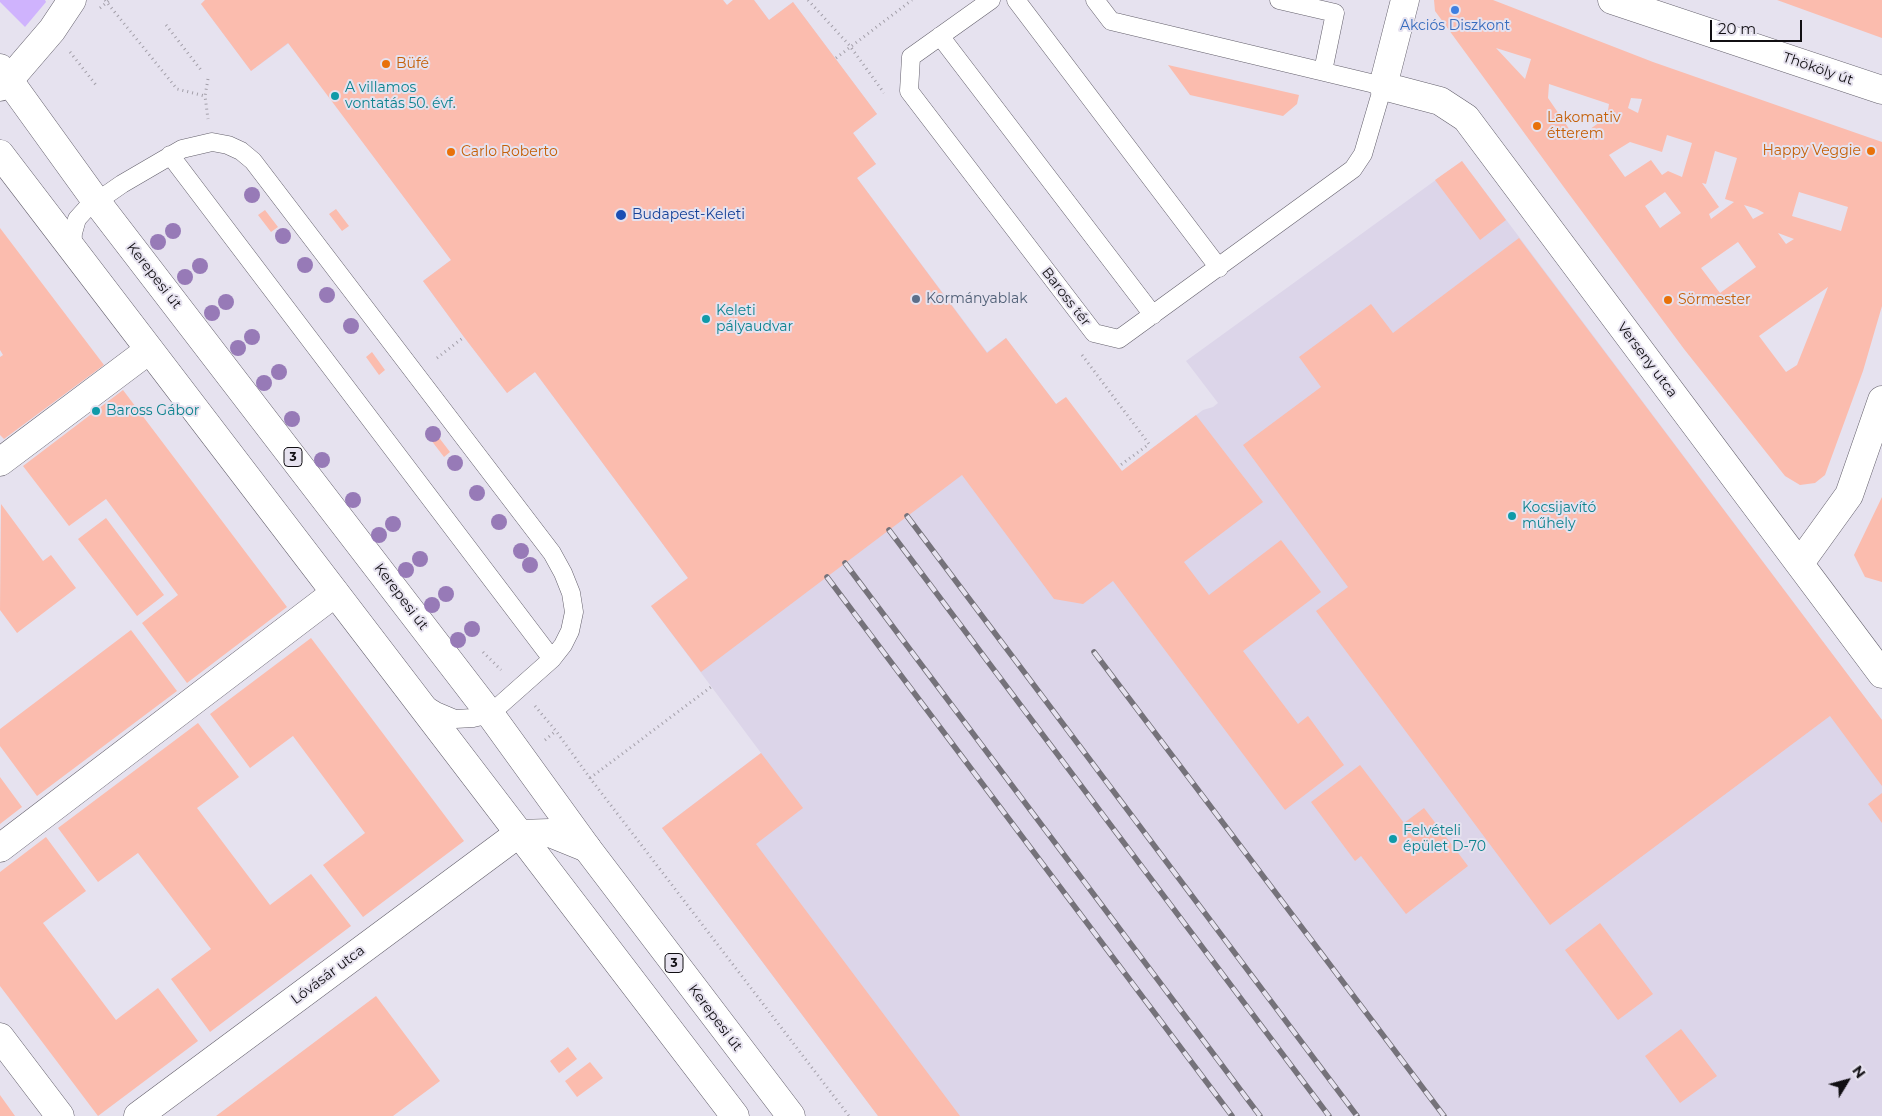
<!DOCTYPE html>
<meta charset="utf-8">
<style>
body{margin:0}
#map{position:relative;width:1882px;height:1116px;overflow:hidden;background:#e6e2ef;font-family:Montserrat,sans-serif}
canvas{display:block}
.north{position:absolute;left:1822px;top:1056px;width:50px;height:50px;-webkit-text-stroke:4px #e6e2ef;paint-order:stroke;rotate:53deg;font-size:14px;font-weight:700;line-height:20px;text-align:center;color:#110f13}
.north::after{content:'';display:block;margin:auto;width:18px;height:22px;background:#110f13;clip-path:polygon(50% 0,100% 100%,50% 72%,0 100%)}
.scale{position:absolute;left:1710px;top:20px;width:92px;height:22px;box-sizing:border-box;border:2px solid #110f13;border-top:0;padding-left:6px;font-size:15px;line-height:18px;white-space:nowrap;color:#110f13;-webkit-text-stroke:4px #e6e2ef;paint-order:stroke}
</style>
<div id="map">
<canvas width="1882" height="1116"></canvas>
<div class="north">N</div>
<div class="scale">20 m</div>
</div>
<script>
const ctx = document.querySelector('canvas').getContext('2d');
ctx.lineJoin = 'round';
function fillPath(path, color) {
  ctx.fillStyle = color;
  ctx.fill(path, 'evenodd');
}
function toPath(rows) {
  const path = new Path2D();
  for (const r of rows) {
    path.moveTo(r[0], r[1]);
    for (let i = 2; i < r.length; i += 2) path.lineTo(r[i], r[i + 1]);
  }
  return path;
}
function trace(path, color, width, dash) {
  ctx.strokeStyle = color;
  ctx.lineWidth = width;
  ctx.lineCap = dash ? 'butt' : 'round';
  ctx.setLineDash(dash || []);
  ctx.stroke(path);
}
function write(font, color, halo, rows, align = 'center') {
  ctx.font = font + ' Montserrat,sans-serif';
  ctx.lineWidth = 4;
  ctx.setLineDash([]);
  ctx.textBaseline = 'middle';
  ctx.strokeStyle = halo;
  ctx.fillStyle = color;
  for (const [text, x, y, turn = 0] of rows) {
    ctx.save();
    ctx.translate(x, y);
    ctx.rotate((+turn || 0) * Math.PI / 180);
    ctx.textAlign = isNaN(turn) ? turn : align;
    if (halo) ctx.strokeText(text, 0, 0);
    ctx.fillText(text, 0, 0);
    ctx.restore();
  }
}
fillPath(toPath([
 [205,0,723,0,727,5,733,0,754,0,769,20,793,2,877,114,853,133,876,164,857,178,987,352,1006,338,1106,470,1122,471,1203,410,1213,407,1218,403,1186,361,1462,161,1882,720,1882,1116,878,1116,662,828,761,753,651,606,688,578,535,372,507,393,464,337,423,281,451,260,289,43,251,71,201,4]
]), '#dcd5e9');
fillPath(toPath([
 [0,0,45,0,46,2,25,27,0,2]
]), '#cfb3fd');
fillPath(toPath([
 [205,0,723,0,727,5,733,0,754,0,769,20,793,2,877,114,853,133,876,164,857,178,987,353,1006,338,1056,404,1066,397,1122,471,1196,415,1263,502,1184,562,1209,595,1281,540,1321,592,1243,651,1298,724,1308,716,1344,765,1285,810,1113,581,1083,604,1054,599,962,475,701,672,651,606,688,578,535,372,507,393,464,337,423,281,451,260,288,43,251,71,201,4],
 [1434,0,1493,0,1653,62,1882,142,1882,306,1863,371,1825,475,1815,483,1800,485,1785,476,1684,349,1563,186,1435,11],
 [1496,48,1531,59,1525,79],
 [1549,84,1609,104,1607,117,1576,139,1548,98],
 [1631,98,1642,99,1638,113,1628,108],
 [1667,135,1692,143,1682,177,1668,171,1662,175,1651,160,1625,177,1609,155,1630,142,1662,152],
 [1715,151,1737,158,1725,199,1734,202,1711,219,1709,214,1719,207,1702,183,1706,184],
 [1665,192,1681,213,1660,228,1645,206],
 [1799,192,1848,207,1841,231,1792,216],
 [1744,205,1757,209,1764,213,1753,219],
 [1778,233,1794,239,1786,244],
 [1738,242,1756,267,1720,293,1701,268],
 [1828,287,1797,365,1786,372,1759,336],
 [1777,0,1882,0,1882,38],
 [1168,65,1299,95,1297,104,1283,116,1190,95],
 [1462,161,1506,220,1480,240,1435,180],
 [336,209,349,226,342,231,329,214],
 [265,210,278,227,271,232,258,215],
 [0,228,104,365,4,439,0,435,0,357,3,355,0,350],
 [1519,238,1882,720,1882,786,1830,716,1550,925,1316,611,1348,587,1243,445,1321,387,1299,357,1371,304,1393,333],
 [372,352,385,370,379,375,366,357],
 [123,390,287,607,187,683,142,623,178,595,106,499,69,526,23,466],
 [437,435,450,452,444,457,431,440],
 [1882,497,1882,582,1865,577,1854,555],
 [1,504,43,561,51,555,76,588,17,633,0,610],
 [106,518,164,595,137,616,78,539],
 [131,630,177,691,37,796,0,746,0,729],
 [311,638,464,841,363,917,323,865,365,833,293,736,250,768,210,714],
 [198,723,239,777,197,808,270,905,311,874,351,926,210,1032,171,979,211,949,138,853,98,882,58,828],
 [761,753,803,808,756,844,960,1116,878,1116,662,828],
 [1360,765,1404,823,1424,808,1468,866,1406,914,1361,856,1355,861,1311,802],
 [0,777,22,807,0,824],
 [1882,793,1882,823,1868,804],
 [46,837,86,891,43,923,116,1020,158,988,198,1041,98,1116,0,986,0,872],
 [1600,923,1653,994,1618,1020,1565,950],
 [376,996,440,1081,393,1116,216,1116],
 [1681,1029,1717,1076,1680,1103,1645,1056],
 [568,1047,577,1059,559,1073,550,1061],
 [590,1062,603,1078,577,1097,565,1081],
 [0,1095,15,1116,0,1116]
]), '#fbbcae');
const lane = toPath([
 [991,0,911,57,909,91,1094,333,1119,339,1353,169,1363,154,1383,86,1111,21,1095,0],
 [1016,0,1219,268],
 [1279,0,1335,13,1323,71],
 [940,36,1153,315],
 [170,155,552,659],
 [72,250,73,233,77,219,86,209,122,184,182,149,212,142,228,145,241,151,253,161,552,553,563,573,571,593,574,612,570,631,563,645,552,659,490,714,473,718,455,719,436,711,426,705]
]);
const street = toPath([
 [1405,0,1383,86,1440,101,1466,118,1882,674],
 [0,87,9,80,52,30,72,0],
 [0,462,149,350],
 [1800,563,1849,495,1882,400],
 [0,848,335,593],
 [0,1037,60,1116],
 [138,1116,518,834,550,833,587,848]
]);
const secondary = toPath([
 [1612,0,1882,90]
]);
const primary = toPath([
 [0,68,96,201,490,714,587,848,791,1116],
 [0,154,735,1116]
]);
trace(lane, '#64606c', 19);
trace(street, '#64606c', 29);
trace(secondary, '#64606c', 29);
trace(primary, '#64606c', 29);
trace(toPath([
 [105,0,177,89,205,96],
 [808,0,850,46,884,93],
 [100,8,110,0],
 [166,25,201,70],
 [70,52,96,85],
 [836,58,912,0],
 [208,79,205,96,208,119],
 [1082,355,1149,444,1118,467],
 [437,358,464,337],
 [483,652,501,670],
 [535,706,556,731,590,778,849,1116],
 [545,740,556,731],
 [590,778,711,687]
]), '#a39fa9', 3, [1, 4]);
trace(lane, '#fff', 18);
trace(street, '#fff', 28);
trace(secondary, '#fff', 28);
trace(primary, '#fff', 28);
const rail = toPath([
 [907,516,1357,1116],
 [889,530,1329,1116],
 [845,563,1260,1116],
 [827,577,1232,1116],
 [1094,652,1444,1116]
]);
trace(rail, '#75727a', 5.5);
trace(rail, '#e6e2ef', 4, [11]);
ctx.fillStyle = '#977ab7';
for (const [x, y] of [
 [252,195],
 [173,231],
 [283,236],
 [158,242],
 [305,265],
 [200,266],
 [185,277],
 [327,295],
 [226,302],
 [212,313],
 [351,326],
 [252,337],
 [238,348],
 [279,372],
 [264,383],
 [292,419],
 [433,434],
 [322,460],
 [455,463],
 [477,493],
 [353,500],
 [499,522],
 [393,524],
 [379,535],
 [521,551],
 [420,559],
 [530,565],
 [406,570],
 [446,594],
 [432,605],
 [472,629],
 [458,640]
]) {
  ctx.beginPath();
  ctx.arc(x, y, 8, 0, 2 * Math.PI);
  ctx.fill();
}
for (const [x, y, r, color] of [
 [1455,10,5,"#3f7fe0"],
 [386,64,5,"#e8710a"],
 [335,96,5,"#0f9aa8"],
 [1537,126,5,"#e8710a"],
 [1871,151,5,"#e8710a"],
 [451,152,5,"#e8710a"],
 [621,215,6,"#1a4fb4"],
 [916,299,5,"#5c6f8a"],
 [1668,300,5,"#e8710a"],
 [706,319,5,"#0f9aa8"],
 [96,411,5,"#0f9aa8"],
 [1512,516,5,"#0f9aa8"],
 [1393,839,5,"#0f9aa8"]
]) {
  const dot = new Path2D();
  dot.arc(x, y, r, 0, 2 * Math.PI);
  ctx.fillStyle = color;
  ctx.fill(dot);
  trace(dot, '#e6e2ef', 2);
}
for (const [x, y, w] of [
 [293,457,18],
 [674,963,18]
]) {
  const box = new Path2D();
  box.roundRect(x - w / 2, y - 9.5, w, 19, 4);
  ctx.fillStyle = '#e6e2ef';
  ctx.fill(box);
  trace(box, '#110f13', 1);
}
write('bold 12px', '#110f13', null, [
 ["3",293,457],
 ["3",674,963]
]);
write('14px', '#366cbe', '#e6e2ef', [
 ["Akciós Diszkont",1455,26]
]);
write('14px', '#c56008', '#e6e2ef', [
 ["Büfé",396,64],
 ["Lakomativ",1547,118],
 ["étterem",1547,134],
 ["Happy Veggie",1861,151,"right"],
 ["Carlo Roberto",461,152],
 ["Sörmester",1678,300]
], 'left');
write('14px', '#110f13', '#e6e2ef', [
 ["Thököly út",1818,69,19],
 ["Kerepesi út",154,276,52],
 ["Baross tér",1066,297,52],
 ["Verseny utca",1647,360,53],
 ["Kerepesi út",401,597,53],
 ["Lóvásár utca",328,975,-37],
 ["Kerepesi út",715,1018,53]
]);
write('14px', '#0d838f', '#e6e2ef', [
 ["A villamos",345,88],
 ["vontatás 50. évf.",345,104],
 ["Keleti",716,311],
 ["pályaudvar",716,327],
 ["Baross Gábor",106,411],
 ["Kocsijavító",1522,508],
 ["műhely",1522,524],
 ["Felvételi",1403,831],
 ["épület D-70",1403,847]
], 'left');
write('14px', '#164399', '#e6e2ef', [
 ["Budapest-Keleti",632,215]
], 'left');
write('14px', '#4e5e75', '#e6e2ef', [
 ["Kormányablak",926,299]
], 'left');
</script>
